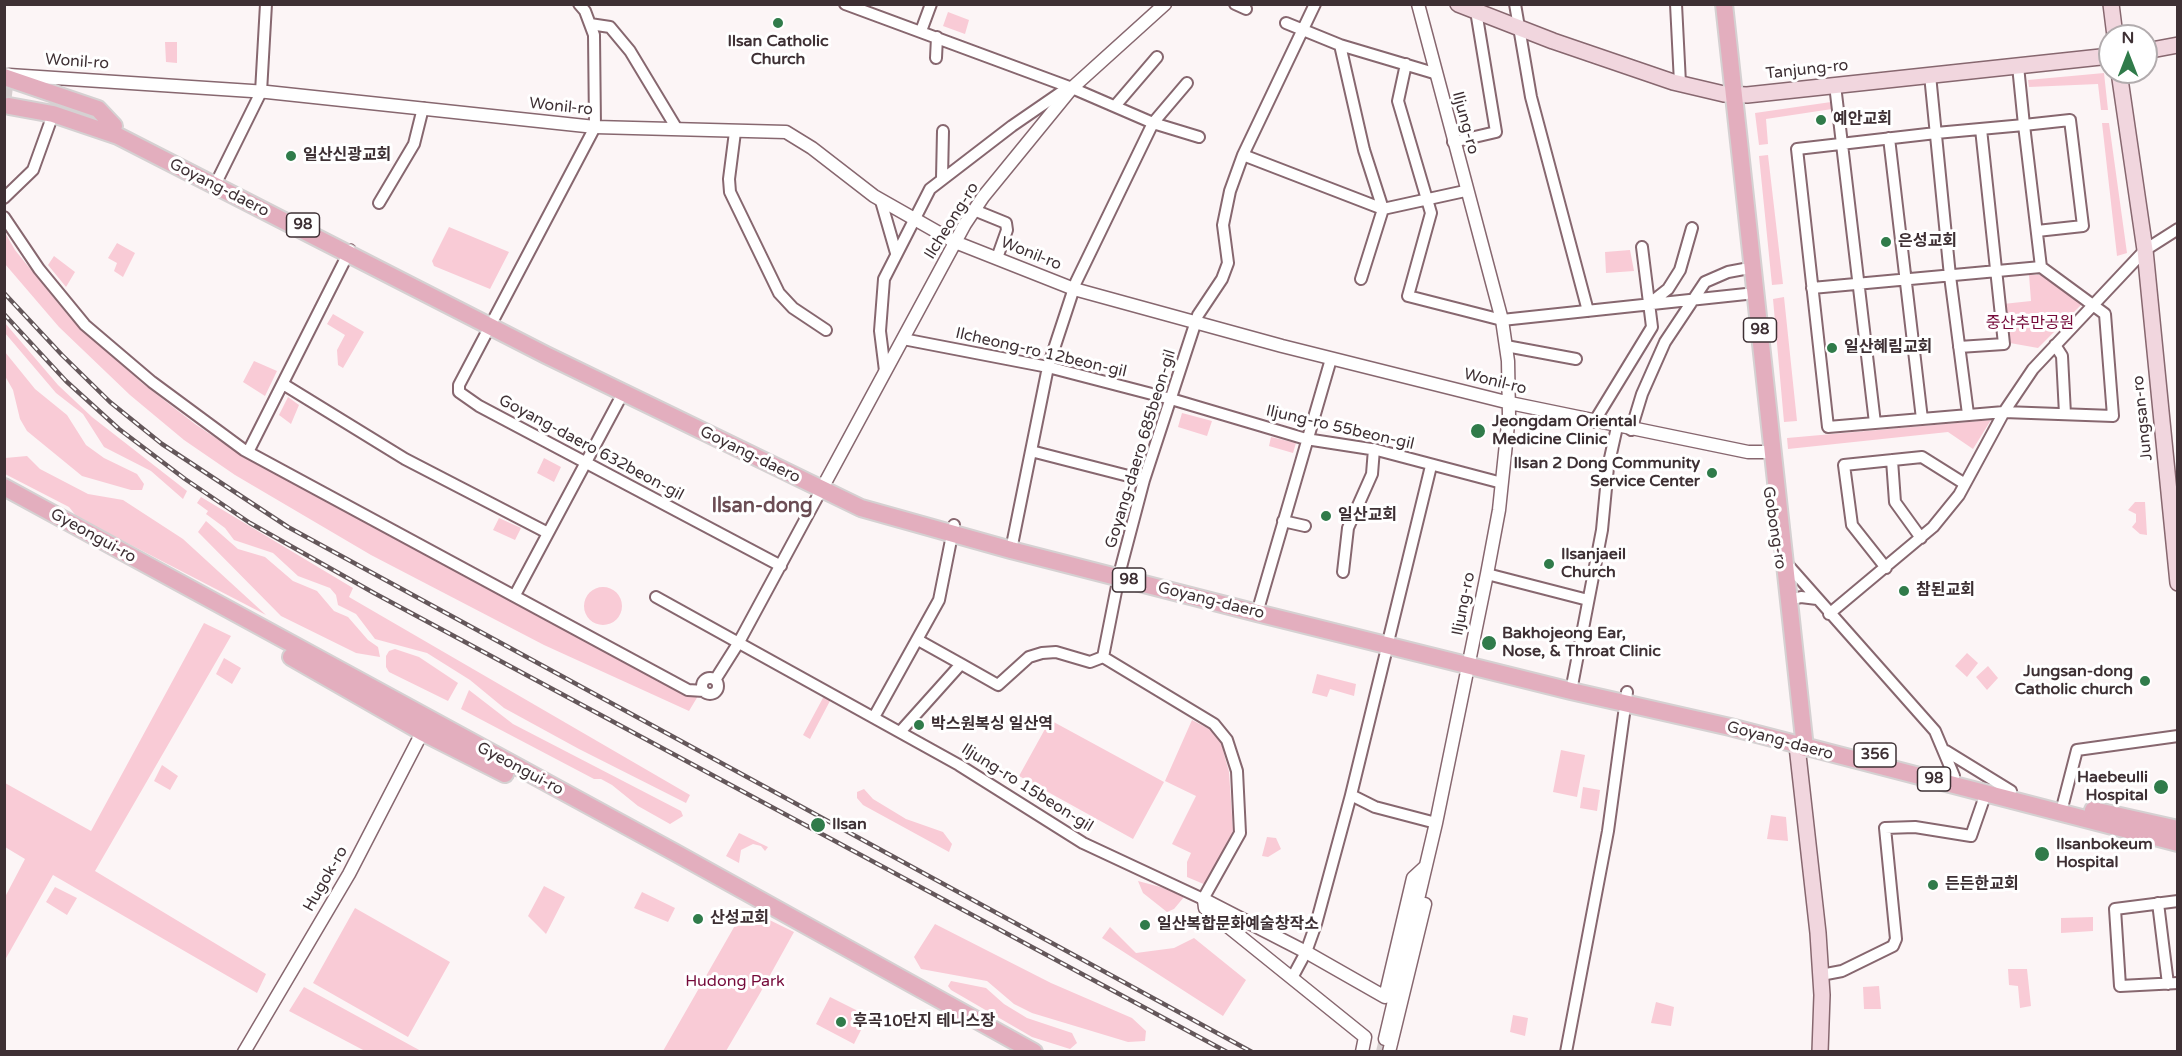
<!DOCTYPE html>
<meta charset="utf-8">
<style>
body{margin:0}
#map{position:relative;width:2182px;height:1056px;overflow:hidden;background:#fcf5f6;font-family:"Varela Round",sans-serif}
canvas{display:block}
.frame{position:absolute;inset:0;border:6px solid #3e3034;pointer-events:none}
.north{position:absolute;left:2098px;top:24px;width:60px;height:60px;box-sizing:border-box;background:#fff;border:2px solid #b2acae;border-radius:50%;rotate:0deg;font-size:16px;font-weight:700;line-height:24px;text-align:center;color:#3e3034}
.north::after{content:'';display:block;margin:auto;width:21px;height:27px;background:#307b4a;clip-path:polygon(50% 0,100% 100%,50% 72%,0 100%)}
</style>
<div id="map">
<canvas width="2182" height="1056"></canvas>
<div class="frame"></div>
<div class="north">N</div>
</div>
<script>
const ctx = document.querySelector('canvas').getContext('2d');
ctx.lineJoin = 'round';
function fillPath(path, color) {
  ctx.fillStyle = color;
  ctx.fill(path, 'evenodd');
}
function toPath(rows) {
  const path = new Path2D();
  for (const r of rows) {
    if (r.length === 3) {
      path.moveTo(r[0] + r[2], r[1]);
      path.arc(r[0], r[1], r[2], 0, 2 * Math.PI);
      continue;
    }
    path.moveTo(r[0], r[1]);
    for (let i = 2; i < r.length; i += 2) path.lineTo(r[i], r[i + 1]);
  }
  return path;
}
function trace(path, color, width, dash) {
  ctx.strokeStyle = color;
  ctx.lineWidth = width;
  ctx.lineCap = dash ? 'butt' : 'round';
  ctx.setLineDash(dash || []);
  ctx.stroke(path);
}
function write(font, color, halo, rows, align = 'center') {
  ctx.font = font + ' "Varela Round","Noto Sans KR",sans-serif';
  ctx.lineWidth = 6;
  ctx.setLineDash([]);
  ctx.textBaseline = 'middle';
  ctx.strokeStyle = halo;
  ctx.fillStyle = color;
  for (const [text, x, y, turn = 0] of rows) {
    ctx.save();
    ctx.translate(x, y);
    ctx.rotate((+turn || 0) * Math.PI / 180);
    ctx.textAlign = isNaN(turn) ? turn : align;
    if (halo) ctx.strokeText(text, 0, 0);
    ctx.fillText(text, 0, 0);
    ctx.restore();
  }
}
fillPath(toPath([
 [948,12,969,20,965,34,943,26],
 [165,42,177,42,177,63,166,62],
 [2104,73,2108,110,2101,110,2098,84,2029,87,2028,80],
 [1831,102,1832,109,1766,119,1768,144,1759,145,1755,113],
 [2102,123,2109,123,2127,253,2117,256],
 [1768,155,1783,284,1772,285,1759,156],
 [449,227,509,252,490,289,434,266,432,261],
 [4,231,15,250,71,319,142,383,195,424,244,457,698,696,689,711,544,645,371,555,235,475,184,440,130,395,59,327,5,264],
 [117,243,135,253,123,277,114,271,117,263,108,258],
 [1630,250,1634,271,1606,273,1605,252],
 [54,256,75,272,66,287,48,265],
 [2029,275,2041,275,2083,303,2038,348,2010,343,2003,304,2031,301],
 [1784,297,1797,421,1784,422,1773,299],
 [333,314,364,332,343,368,338,365,337,350,345,335,327,324],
 [5,323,58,385,92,417,187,491,183,499,151,471,104,447,83,414,56,393,5,333],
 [5,352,35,389,67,415,86,445,104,458,137,474,144,484,142,490,131,490,82,476,27,431,20,419,13,390,5,376],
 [254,361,277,371,265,396,243,382],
 [288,397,299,405,291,424,279,415],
 [1182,413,1212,421,1207,436,1178,427],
 [1991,420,1973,449,1948,432,1788,449,1787,438],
 [1271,437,1296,443,1293,453,1269,446],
 [27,456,40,469,88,494,123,500,183,539,266,615,77,517,69,507,5,474,5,458],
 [544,458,561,467,554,482,537,473],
 [201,497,353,588,349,597,690,795,686,803,579,749,504,708,470,680,427,653,375,639,356,614,338,605,336,595,330,588,298,576,273,553,234,540,225,528,206,514,208,511,197,503],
 [2135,502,2145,502,2147,535,2140,534,2132,527,2136,522,2136,514,2128,510],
 [499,518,521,528,515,540,493,530],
 [206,521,238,549,265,557,293,581,317,591,334,611,348,617,368,640,378,647,380,657,356,653,281,616,198,532],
 [603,606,19],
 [204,623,231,636,95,871,266,974,257,993,53,875,5,960,5,897,25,859,5,847,5,783,91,831],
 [395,649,419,657,458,683,448,701,389,672,386,667,386,656,389,651],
 [1967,653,1978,663,1967,677,1955,666],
 [224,658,241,668,232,684,216,674],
 [1988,666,1998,678,1987,690,1976,677],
 [1317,674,1356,684,1354,696,1330,689,1327,697,1312,693],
 [469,690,513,724,681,811,683,816,670,824,638,806,612,785,601,779,594,779,461,709],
 [824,696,831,699,810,739,803,735],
 [1050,720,1164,782,1133,839,1019,776],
 [1192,720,1211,730,1221,743,1229,772,1233,831,1206,885,1187,877,1187,862,1191,853,1172,844,1196,796,1165,781],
 [1561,750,1585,755,1577,797,1553,792],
 [162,765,178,776,170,790,154,781],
 [1583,787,1600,790,1597,811,1580,808],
 [864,789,873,799,906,819,943,832,952,844,949,852,863,805,857,798,857,792],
 [1771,815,1786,817,1788,841,1767,839],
 [739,833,768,847,765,851,761,846,753,844,741,850,739,863,726,856],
 [1267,837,1276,838,1281,849,1268,857,1262,856],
 [1138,881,1164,888,1184,897,1174,909,1167,912,1143,893],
 [544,886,565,897,546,934,528,916],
 [55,887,77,898,67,915,46,902],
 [642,892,675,908,668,922,634,908],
 [355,908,450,962,408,1037,313,983],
 [745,908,794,932,759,995,726,1051,663,1051],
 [2093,917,2093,931,2061,933,2061,918],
 [935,924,1051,983,1132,1018,1146,1031,1145,1041,1128,1042,1032,1013,1014,1004,987,981,921,969,914,957],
 [1110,927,1136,953,1174,948,1194,938,1246,980,1223,1016,1102,938],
 [2008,969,2027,969,2031,1006,2020,1008,2018,986,2009,985],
 [951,981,986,988,1004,1004,1027,1018,1072,1033,1077,1043,1070,1049,1032,1037,951,990,948,986],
 [1879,986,1881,1009,1864,1009,1863,987],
 [304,987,410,1045,421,1051,365,1051,289,1011],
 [830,997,868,1016,854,1044,816,1024],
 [1656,1002,1674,1007,1671,1026,1651,1023],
 [1513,1015,1528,1018,1525,1036,1510,1032]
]), '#f9cbd6');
trace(toPath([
 [1382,1052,1385,1039]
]), '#d6cecf', 12, [12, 6]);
trace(toPath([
 [4,94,12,95]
]), '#d6cecf', 16, [16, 8]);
const minor = toPath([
 [579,4,585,11,594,35,595,127,459,385,459,392,479,406,781,566],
 [845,4,1072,88,1153,123,1199,137],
 [1235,4,1246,9],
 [1515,4,1531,97,1588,311],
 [1676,4,1680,83],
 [1286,23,1340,45,1434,73],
 [590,24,610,27,630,51,677,129],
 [921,31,931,4],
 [1340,45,1364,150,1383,209,1361,279],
 [936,58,937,37],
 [1406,64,1398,101,1431,213,1408,296,1502,320,1746,294],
 [2018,66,2024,125,2041,267,2105,314,2113,416,2004,412,1828,427,1797,149,1936,133,2024,125,2070,120,2083,226,2037,231],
 [1930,75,1950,276,1968,414],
 [1835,85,1875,423],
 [1115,106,1157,57],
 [735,132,729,179,730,192,779,293,793,308,826,330],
 [1889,138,1922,419],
 [1453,142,1496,132,1476,11],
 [1243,155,1383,209,1465,191],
 [942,178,943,131],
 [217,181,261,92,266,4],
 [4,198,33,170,51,120],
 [881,201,896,253],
 [379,203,414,144,423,108],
 [974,210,1006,223,1007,230,997,258],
 [4,217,39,269,85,325,152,382,244,450,688,690,704,691],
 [1812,288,2041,267],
 [1649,304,1668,289,1680,270,1692,228],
 [903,339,1048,367,1171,399,1306,439,1377,450,1502,483],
 [2055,345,2062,356,2065,414],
 [1506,346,1576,359],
 [1959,347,2004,344,1981,129],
 [885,371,880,331,884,279,930,189,1012,126,1060,93,1072,88],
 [283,384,405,459,548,533],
 [1594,422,1652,327,1642,247],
 [1631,430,1642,394,1665,342,1705,282,1728,272,1744,269],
 [1031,451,1144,480],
 [248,452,350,250],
 [1892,460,1895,502,1921,538],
 [1283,521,1305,526],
 [1011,550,1048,367,1076,282,1153,123,1187,83],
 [1787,564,1935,731,1954,776,1953,784],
 [1886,568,1852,525,1844,465,1922,457,1965,484],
 [1343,572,1348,528,1372,474,1374,449],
 [1487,574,1588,600],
 [515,595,623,393],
 [656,597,959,765,1083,843,1203,899,1240,833,1237,771,1227,740,1214,724,1103,657],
 [1790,600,1801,597,1817,599],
 [1257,613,1331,359],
 [1829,614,1933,527,1959,495,2004,412,2033,369,2145,250,2178,229],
 [1389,638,1431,466],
 [1103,657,1120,571,1144,480,1198,315,1222,279,1228,263,1223,225,1230,191,1243,155,1315,4],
 [961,664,998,685,1029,657,1042,653,1056,652,1090,662,1103,657],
 [710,686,8],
 [715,680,739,642,819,494],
 [1571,691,1602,530,1608,467,1617,427],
 [874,717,939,600,954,525],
 [900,732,961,664,918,640],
 [1946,751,2011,791],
 [1351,795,1375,807,1436,823],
 [2063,804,2077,750,2178,736],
 [2178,901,2115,909,2120,986,2178,983],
 [2158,903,2168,984],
 [1821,975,1842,971,1893,946,1896,939,1885,828,1915,827,1971,836,1986,793],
 [1292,978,1306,952,1316,924,1351,795,1386,652],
 [1566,1052,1608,831,1627,692]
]);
const tertiary = toPath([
 [9,75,267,92,595,127,786,132,812,148,874,196,955,242,1074,289,1282,346,1510,403,1748,452,1773,452],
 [819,494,965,224,983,197,1072,88,1165,4],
 [1203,899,1306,952,1385,997,1413,878,1426,866],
 [1204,900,1205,908,1365,1037,1362,1052],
 [1385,1039,1436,823,1487,574,1499,510,1509,415,1508,361,1502,320,1418,4],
 [244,1052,349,874,426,725],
 [1389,1052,1425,904]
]);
const secondary = toPath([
 [1458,4,1553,41,1673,82,1724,94,1747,95,2110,56],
 [2111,4,2115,36],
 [2146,51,2178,45],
 [2119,72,2145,250,2178,583],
 [1797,746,1818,933,1822,995,1820,1052]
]);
const primary = toPath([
 [1724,4,1805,748],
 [4,77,98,109,114,126],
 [9,106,53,114,118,136,546,355,861,508,1011,550,1257,613,1571,691,1730,727,2178,843],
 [4,487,674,852,1034,1052],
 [291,657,422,732,505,774],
 [2093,810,2178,829]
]);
trace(minor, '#87676f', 14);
trace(tertiary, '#87676f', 15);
trace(secondary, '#87676f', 18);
trace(primary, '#d5d1d2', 20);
trace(minor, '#fff', 10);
trace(tertiary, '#fff', 12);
trace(secondary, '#f1d6de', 15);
trace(primary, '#e3aebe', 16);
const rail = toPath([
 [4,293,62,355,110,402,162,444,288,527,1252,1052],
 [4,314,66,381,119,429,185,479,250,523,374,593,1227,1052]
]);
trace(rail, '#64575a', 4.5);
trace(rail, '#fff', 2, [7]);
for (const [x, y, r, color] of [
 [778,23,6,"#307b4a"],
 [1821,120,6,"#307b4a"],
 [291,156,6,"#307b4a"],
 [1886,242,6,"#307b4a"],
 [1832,348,6,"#307b4a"],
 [1478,431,8,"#307b4a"],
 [1712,473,6,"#307b4a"],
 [1326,516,6,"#307b4a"],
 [1549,564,6,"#307b4a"],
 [1904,591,6,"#307b4a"],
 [1489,643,8,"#307b4a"],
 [2145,681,6,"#307b4a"],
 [919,725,6,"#307b4a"],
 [2161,787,8,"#307b4a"],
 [818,825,8,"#307b4a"],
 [2042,854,8,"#307b4a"],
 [1933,885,6,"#307b4a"],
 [698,919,6,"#307b4a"],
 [1145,925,6,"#307b4a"],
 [841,1022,6,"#307b4a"]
]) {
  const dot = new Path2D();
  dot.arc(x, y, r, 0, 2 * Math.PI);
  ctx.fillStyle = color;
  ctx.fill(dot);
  trace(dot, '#fff', 2);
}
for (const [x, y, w] of [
 [303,225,33],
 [1760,330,33],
 [1129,580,33],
 [1875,755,42],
 [1934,779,33]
]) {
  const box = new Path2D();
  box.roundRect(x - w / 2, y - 12, w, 24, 4.5);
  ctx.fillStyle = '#fff';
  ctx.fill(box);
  trace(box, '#3e3034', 1.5);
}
write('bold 15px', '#3e3034', null, [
 ["98",303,225],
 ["98",1760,330],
 ["98",1129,580],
 ["356",1875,755],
 ["98",1934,779]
]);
write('bold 16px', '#3e3034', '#fff', [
 ["Ilsan Catholic",778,42,"center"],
 ["Church",778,60,"center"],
 ["예안교회",1833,120],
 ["일산신광교회",303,156],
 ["은성교회",1898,242],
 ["일산혜림교회",1844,348],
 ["Jeongdam Oriental",1492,422],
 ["Medicine Clinic",1492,440],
 ["Ilsan 2 Dong Community",1700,464,"right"],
 ["Service Center",1700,482,"right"],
 ["일산교회",1338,516],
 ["Ilsanjaeil",1561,555],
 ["Church",1561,573],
 ["참된교회",1916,591],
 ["Bakhojeong Ear,",1502,634],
 ["Nose, & Throat Clinic",1502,652],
 ["Jungsan-dong",2133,672,"right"],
 ["Catholic church",2133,690,"right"],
 ["박스원복싱 일산역",931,725],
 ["Haebeulli",2148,778,"right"],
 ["Hospital",2148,796,"right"],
 ["Ilsan",832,825],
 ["Ilsanbokeum",2056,845],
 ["Hospital",2056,863],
 ["든든한교회",1945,885],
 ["산성교회",710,919],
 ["일산복합문화예술창작소",1157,925],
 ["후곡10단지 테니스장",853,1022]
], 'left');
write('16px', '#3e3034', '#fff', [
 ["Wonil-ro",77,62,4],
 ["Tanjung-ro",1807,70,-6],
 ["Wonil-ro",561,107,6],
 ["Iljung-ro",1465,123,75],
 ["Goyang-daero",219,188,27],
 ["Ilcheong-ro",952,221,-58],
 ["Wonil-ro",1031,254,22],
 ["Ilcheong-ro 12beon-gil",1041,353,13],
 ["Wonil-ro",1495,382,14],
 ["Jungsan-ro",2143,418,-96],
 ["Iljung-ro 55beon-gil",1340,428,13],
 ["Goyang-daero 632beon-gil",591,448,28],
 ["Goyang-daero 685beon-gil",1141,449,-73],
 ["Goyang-daero",750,455,26],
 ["Gobong-ro",1774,528,81],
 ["Gyeongui-ro",93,536,29],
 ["Goyang-daero",1211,601,14],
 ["Iljung-ro",1464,604,-79],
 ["Goyang-daero",1780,741,15],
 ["Gyeongui-ro",520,769,28],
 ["Iljung-ro 15beon-gil",1027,788,32],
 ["Hugok-ro",326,879,-60]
]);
write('16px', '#750939', '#fff', [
 ["중산추만공원",2030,324],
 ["Hudong Park",735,982]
]);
write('bold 20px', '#6b4d54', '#fff', [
 ["Ilsan-dong",762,507]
]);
</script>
